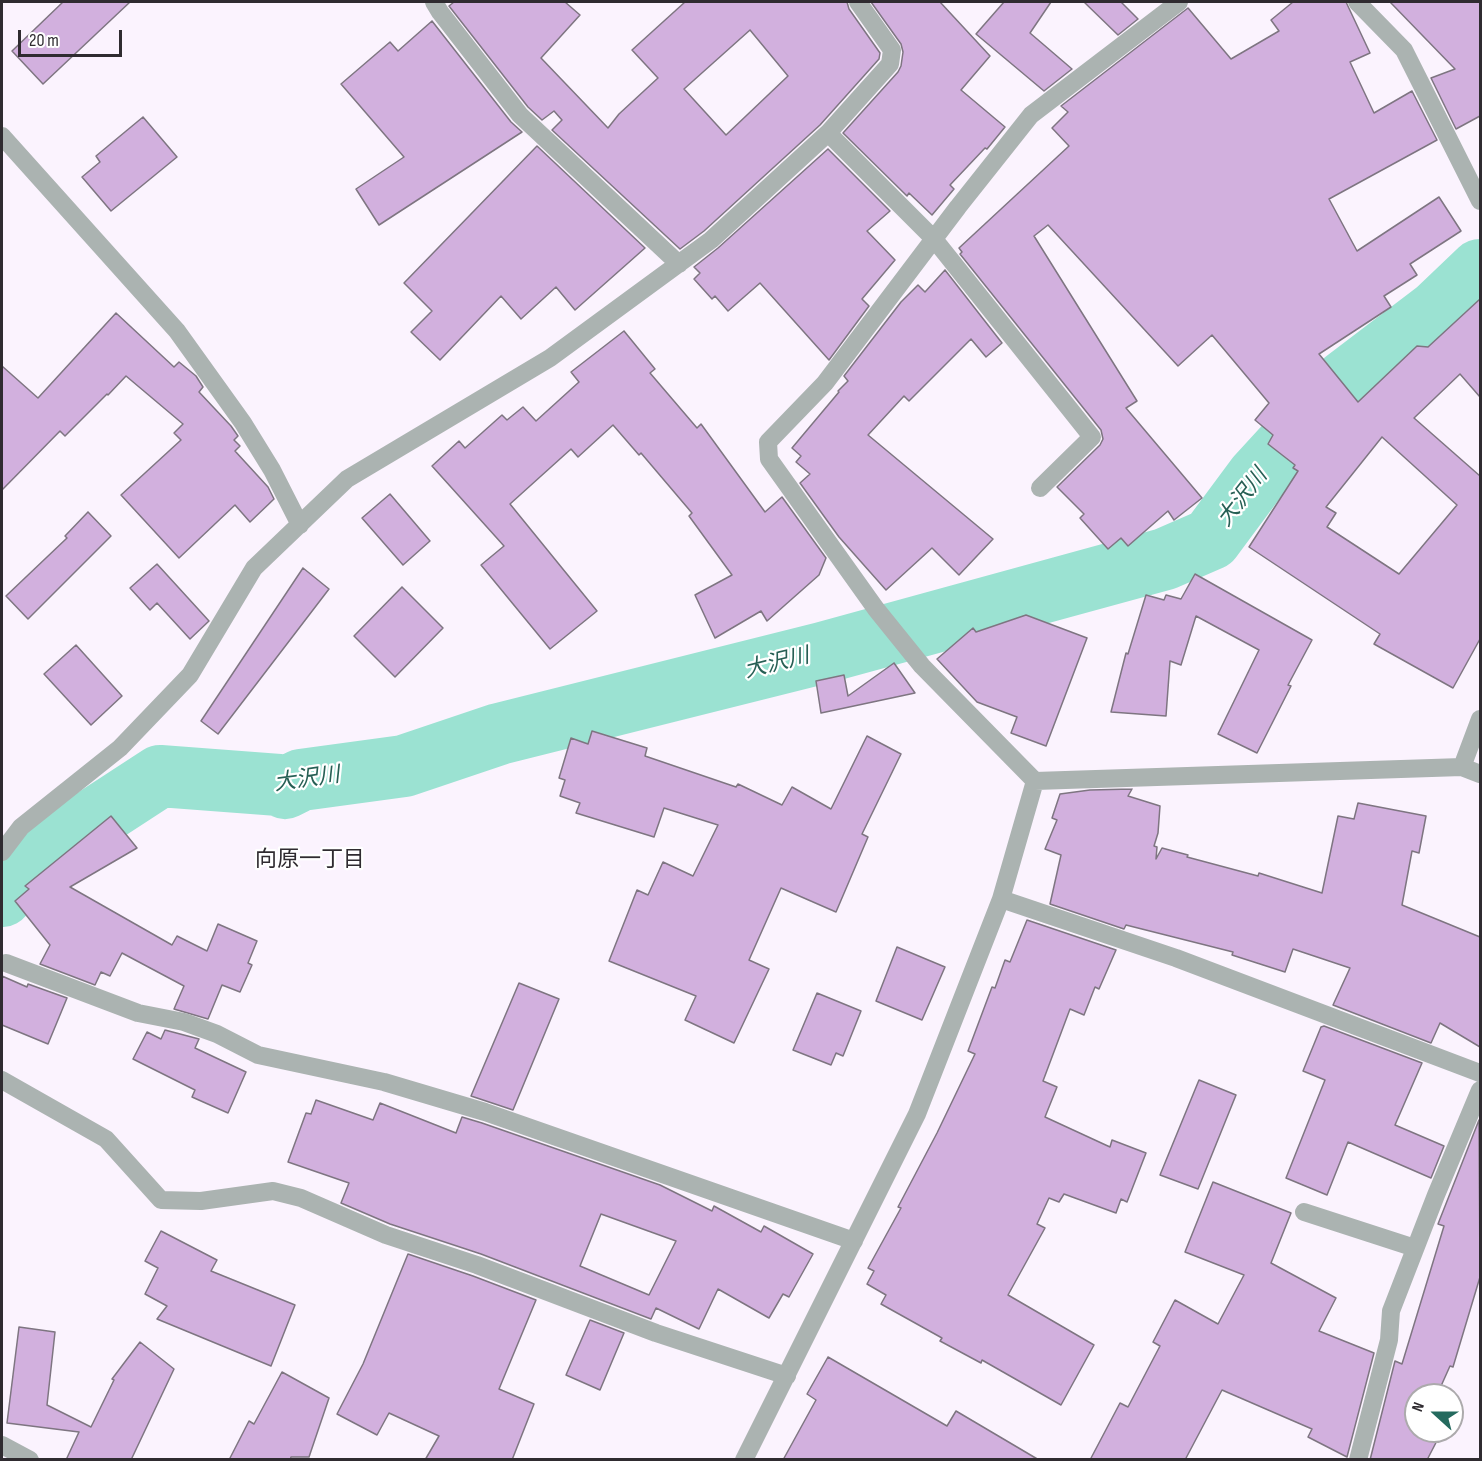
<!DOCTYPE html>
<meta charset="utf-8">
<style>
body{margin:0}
#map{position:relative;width:1482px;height:1461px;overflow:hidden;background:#fbf3fe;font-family:"Sofia Sans Condensed",sans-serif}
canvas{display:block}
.frame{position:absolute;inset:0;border:3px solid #2f2b30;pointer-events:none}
.north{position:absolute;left:1404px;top:1383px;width:60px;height:60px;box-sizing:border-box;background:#fff;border:2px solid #acaaac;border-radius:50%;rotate:291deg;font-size:16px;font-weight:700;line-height:24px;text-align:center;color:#2f2b30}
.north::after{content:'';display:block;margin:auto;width:21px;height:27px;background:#246a5e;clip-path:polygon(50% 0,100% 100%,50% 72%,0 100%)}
.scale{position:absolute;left:18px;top:30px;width:104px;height:27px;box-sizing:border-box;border:3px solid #2f2b30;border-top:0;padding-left:8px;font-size:18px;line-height:21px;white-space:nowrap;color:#2f2b30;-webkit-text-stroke:4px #fff;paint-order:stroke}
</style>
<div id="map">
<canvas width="1482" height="1461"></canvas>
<div class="frame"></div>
<div class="north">N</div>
<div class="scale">20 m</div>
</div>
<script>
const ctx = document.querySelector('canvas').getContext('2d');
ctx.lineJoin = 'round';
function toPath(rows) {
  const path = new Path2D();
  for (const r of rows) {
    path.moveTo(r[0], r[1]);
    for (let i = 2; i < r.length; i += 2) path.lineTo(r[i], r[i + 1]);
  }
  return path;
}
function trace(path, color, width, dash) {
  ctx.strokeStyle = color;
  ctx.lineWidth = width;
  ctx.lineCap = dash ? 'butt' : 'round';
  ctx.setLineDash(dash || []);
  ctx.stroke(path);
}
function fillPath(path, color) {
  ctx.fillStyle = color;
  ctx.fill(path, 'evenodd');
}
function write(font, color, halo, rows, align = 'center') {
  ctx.font = font + ' "Sofia Sans Condensed","Noto Sans JP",sans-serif';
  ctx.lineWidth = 4.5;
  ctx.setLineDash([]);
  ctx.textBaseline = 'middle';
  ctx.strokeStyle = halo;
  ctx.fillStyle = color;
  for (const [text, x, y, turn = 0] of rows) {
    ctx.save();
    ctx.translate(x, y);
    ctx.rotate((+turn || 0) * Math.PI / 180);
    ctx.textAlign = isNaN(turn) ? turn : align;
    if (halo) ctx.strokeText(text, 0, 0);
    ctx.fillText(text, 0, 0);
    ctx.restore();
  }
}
trace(toPath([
 [2,896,31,860,160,776,279,785,285,788,301,780,404,766,499,734,822,653,1165,559,1211,539,1257,477,1345,381,1437,311,1480,270]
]), '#9be2d2', 62);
const building = toPath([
 [63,2,130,2,43,84,12,51,63,2],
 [454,2,565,2,580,15,541,58,608,128,619,114,658,78,632,50,685,2,847,2,849,9,880,53,879,59,820,125,704,231,680,249,552,130,562,120,554,111,542,120,528,107,449,6,454,2],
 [750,30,788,76,726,135,684,89,750,30],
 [871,2,940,2,990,56,961,90,1005,127,987,149,985,148,950,185,954,189,932,215,909,193,907,196,843,133,898,72,901,66,903,52,901,44,871,2],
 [1004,2,1051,2,1030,33,1072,69,1044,91,976,34,1004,2],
 [1084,2,1121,2,1138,19,1118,35,1084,2],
 [1293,2,1346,2,1370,53,1350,62,1374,113,1412,91,1437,140,1329,199,1357,251,1439,197,1461,231,1410,264,1417,275,1384,296,1391,307,1319,354,1358,402,1417,346,1428,347,1480,299,1480,397,1460,374,1414,418,1480,476,1480,639,1453,688,1374,644,1380,634,1249,547,1298,471,1293,468,1295,465,1268,444,1273,435,1255,420,1269,403,1212,335,1178,366,1048,225,1034,236,1137,401,1126,408,1202,498,1174,520,1168,511,1128,546,1121,538,1108,549,1080,518,1084,514,1057,487,1100,445,1103,439,1101,430,960,254,962,252,959,248,1069,146,1052,128,1068,112,1061,106,1188,8,1231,59,1279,31,1271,20,1293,2],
 [1382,437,1457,505,1399,574,1327,527,1336,513,1326,507,1382,437],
 [1390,2,1480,2,1480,116,1456,129,1431,78,1455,69,1390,2],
 [432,21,511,122,522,132,379,225,356,189,404,157,341,84,390,42,398,51,432,21],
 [143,117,177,157,111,211,82,177,100,162,96,156,143,117],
 [537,146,645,248,575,310,556,287,521,319,501,296,440,360,411,332,432,311,404,283,537,146],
 [828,149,890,211,867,231,895,260,862,299,869,306,829,360,760,283,728,311,715,296,712,299,694,279,700,273,694,267,718,248,828,149],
 [945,270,1002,343,986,357,971,339,909,401,904,396,868,435,993,539,959,575,932,548,886,590,839,537,800,483,810,474,796,462,801,456,792,448,839,392,838,391,848,381,844,376,901,302,918,285,925,292,945,270],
 [116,313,174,367,179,362,196,376,203,387,199,392,231,426,238,436,234,440,240,446,235,451,268,487,274,499,250,522,235,505,179,558,121,495,181,440,174,433,183,424,126,376,108,395,107,394,65,436,60,431,2,490,2,366,38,398,116,313],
 [624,331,655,369,650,373,697,428,701,424,765,512,782,497,826,558,819,575,767,621,761,611,715,638,695,595,732,575,689,516,692,513,641,453,639,455,613,425,578,457,571,449,510,504,597,611,550,649,481,565,504,546,432,466,459,441,465,448,502,415,507,420,523,407,536,421,579,382,571,372,624,331],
 [390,494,430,541,403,565,362,518,390,494],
 [88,512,111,536,28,619,6,596,67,538,65,536,88,512],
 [157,564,209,621,190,639,157,603,150,610,130,588,157,564],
 [303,568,329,589,218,734,201,721,303,568],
 [1195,574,1312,640,1288,685,1291,686,1257,753,1218,734,1259,650,1196,616,1181,665,1170,661,1166,716,1111,712,1126,653,1128,654,1146,595,1164,600,1166,595,1181,599,1195,574],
 [402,587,443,628,395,677,354,636,402,587],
 [1026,615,1087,638,1046,746,1011,733,1017,717,977,702,937,659,973,628,976,632,1026,615],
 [76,645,122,696,91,725,44,674,76,645],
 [894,663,915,693,821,713,816,681,844,675,848,696,894,663],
 [592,731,647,748,645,756,736,787,738,784,782,805,792,787,831,809,867,736,901,754,862,834,868,837,836,912,781,888,749,960,769,969,734,1043,685,1020,696,996,609,961,637,890,648,895,663,862,693,876,718,825,664,808,654,837,576,813,580,803,560,796,565,780,559,778,571,738,588,744,592,731],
 [1132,789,1128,796,1160,806,1158,833,1154,846,1157,847,1156,859,1162,848,1188,855,1187,857,1258,876,1259,873,1322,893,1338,816,1354,819,1358,803,1426,816,1419,853,1412,851,1402,905,1480,937,1480,1047,1440,1023,1431,1043,1333,1005,1350,968,1293,949,1285,972,1232,955,1233,952,1126,925,1124,929,1050,904,1061,855,1045,849,1057,820,1052,818,1060,794,1090,790,1132,789],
 [111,816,137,848,70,887,172,945,177,936,207,951,218,924,257,941,248,963,252,965,240,992,222,985,208,1019,174,1009,184,986,122,953,110,976,101,972,95,985,40,964,50,945,15,901,29,889,25,886,111,816],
 [1027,920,1116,950,1099,989,1095,987,1084,1015,1070,1009,1043,1081,1057,1087,1045,1117,1110,1147,1112,1140,1146,1153,1127,1202,1121,1199,1116,1213,1064,1194,1059,1202,1049,1198,1037,1224,1045,1228,1008,1295,1094,1345,1061,1405,982,1360,981,1363,940,1341,942,1338,881,1304,886,1295,867,1284,874,1271,868,1268,901,1208,898,1207,937,1133,975,1054,968,1051,992,987,995,988,1005,960,1010,962,1027,920],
 [897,947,945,967,922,1020,876,1001,897,947],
 [2,976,27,987,28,984,67,998,48,1044,2,1025,2,976],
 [519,983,559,999,513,1110,471,1096,519,983],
 [817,993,861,1011,843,1056,836,1053,831,1065,793,1050,817,993],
 [1324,1026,1422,1063,1395,1125,1444,1146,1431,1178,1348,1142,1327,1195,1286,1178,1325,1080,1303,1071,1321,1027,1324,1026],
 [165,1030,199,1039,195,1048,246,1072,228,1113,192,1097,195,1090,133,1059,147,1032,161,1039,165,1030],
 [1199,1080,1236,1095,1198,1189,1160,1175,1199,1080],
 [316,1100,373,1120,380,1103,456,1133,462,1117,482,1123,660,1185,712,1211,714,1206,761,1232,764,1226,813,1254,789,1297,783,1294,769,1318,718,1289,699,1329,656,1308,651,1319,481,1254,390,1224,341,1203,349,1183,288,1162,306,1113,311,1114,316,1100],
 [601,1214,676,1241,649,1295,580,1266,601,1214],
 [1479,1120,1480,1277,1453,1367,1450,1366,1437,1395,1416,1395,1416,1431,1442,1431,1427,1460,1370,1460,1395,1361,1402,1364,1444,1226,1438,1224,1479,1120],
 [1213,1182,1291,1213,1271,1263,1336,1298,1319,1331,1374,1353,1347,1457,1308,1437,1312,1429,1222,1390,1185,1460,1090,1460,1120,1403,1128,1407,1160,1346,1153,1342,1175,1300,1218,1324,1244,1275,1185,1252,1213,1182],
 [161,1231,217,1260,211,1271,295,1305,271,1366,157,1319,167,1306,145,1294,158,1268,145,1261,161,1231],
 [408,1254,473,1276,536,1300,499,1389,534,1404,512,1460,425,1460,439,1436,389,1413,377,1435,337,1414,363,1364,408,1254],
 [590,1320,624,1333,600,1390,566,1375,590,1320],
 [19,1327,55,1332,47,1405,91,1427,114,1380,112,1379,140,1342,174,1369,131,1460,66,1460,79,1432,7,1423,19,1327],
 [828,1357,947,1426,956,1411,1039,1460,783,1460,816,1400,807,1394,828,1357],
 [282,1372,329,1398,309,1457,291,1457,290,1460,229,1460,249,1421,254,1424,282,1372]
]);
fillPath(building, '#d2b0de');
trace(building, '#7e7581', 1.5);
trace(toPath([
 [434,2,440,12,520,115,679,264],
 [1179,2,1031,115,958,207,825,383,768,442,769,459,876,609,922,666,1035,781,1462,767,1480,774],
 [1357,2,1404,50,1480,201],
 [828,133,890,64,892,50,858,2],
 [2,136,177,331,243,423,272,470,300,525],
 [1462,767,1480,719],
 [2,852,21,827,120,748,190,675,254,568,347,479,550,358,711,240,828,133,934,239,1092,437,1040,488],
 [1001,899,1176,958,1480,1073],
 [6,963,138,1013,184,1022,217,1034,258,1055,384,1082,485,1112,854,1241],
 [2,1080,106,1139,161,1200,201,1201,273,1191,301,1198,386,1235,477,1265,656,1333,787,1376],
 [1304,1212,1415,1248],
 [2,1445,30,1460],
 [744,1460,917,1114,1001,899,1035,781],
 [1358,1460,1389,1340,1391,1311,1436,1195,1480,1090]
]), '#abb3b1', 18);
write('italic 22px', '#265f54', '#fff', [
 ["大沢川",1243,498,-52],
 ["大沢川",777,664,-14],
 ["大沢川",307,780,-8]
]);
write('22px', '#2f2b30', '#fff', [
 ["向原一丁目",310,860]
]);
</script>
